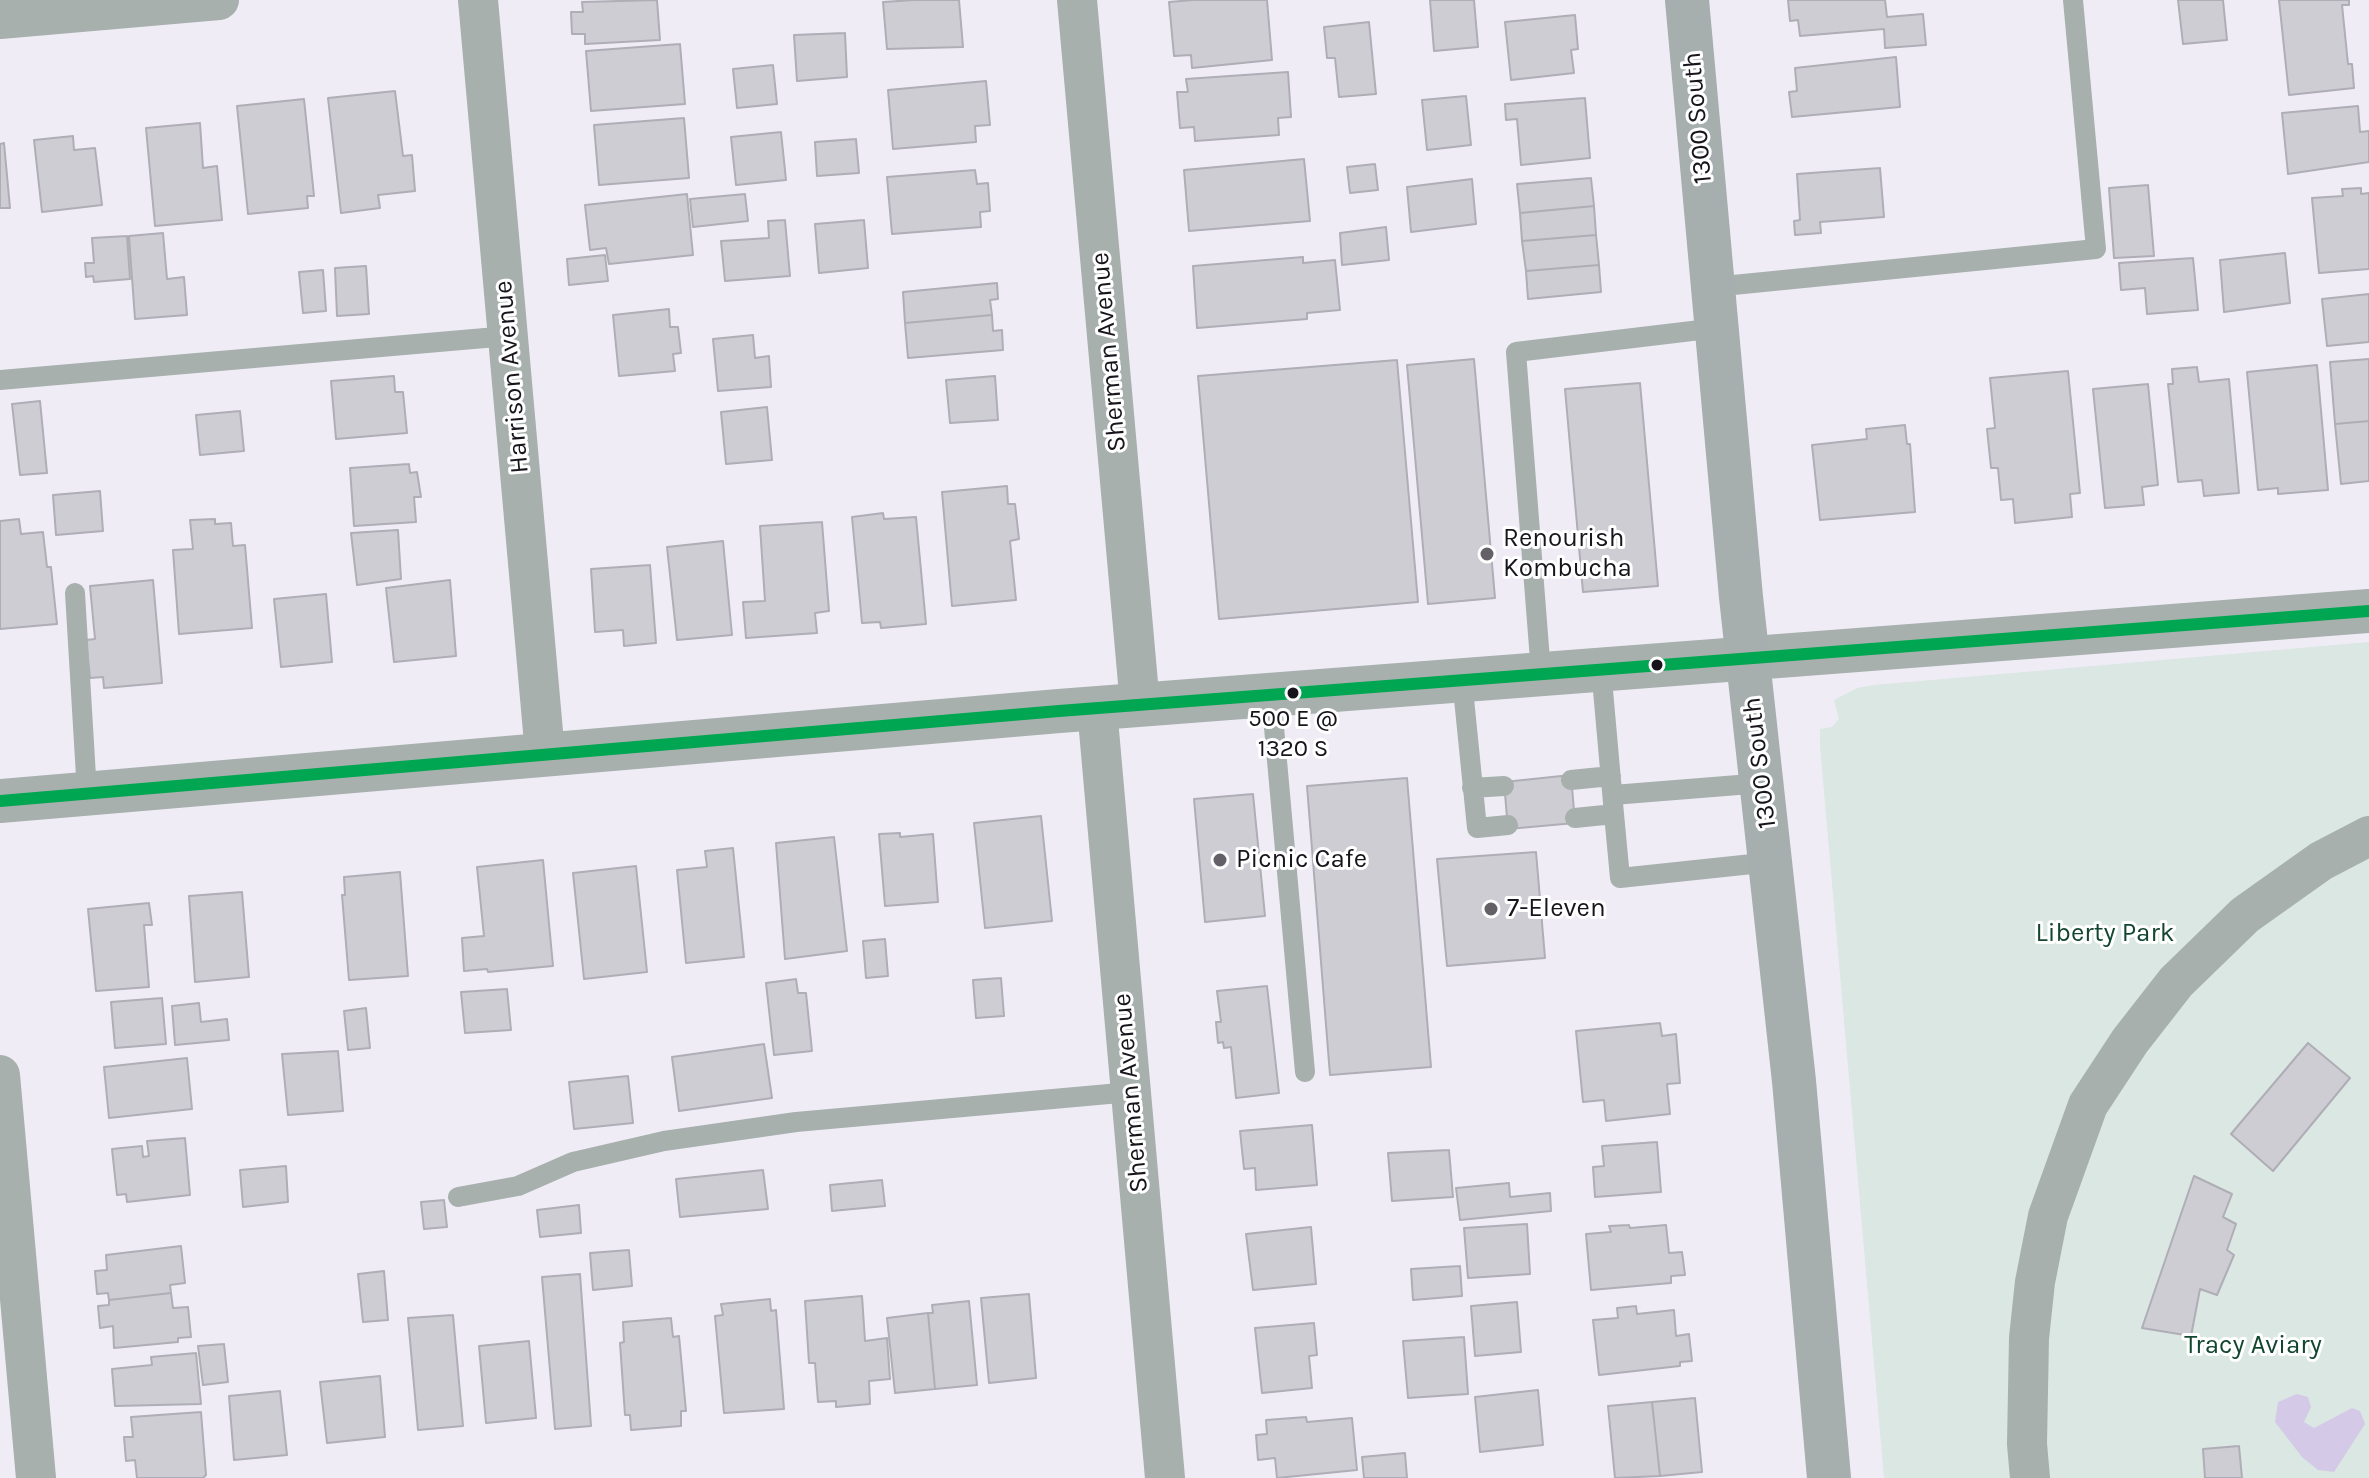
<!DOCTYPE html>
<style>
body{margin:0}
canvas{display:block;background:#efecf6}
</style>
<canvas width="2369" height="1478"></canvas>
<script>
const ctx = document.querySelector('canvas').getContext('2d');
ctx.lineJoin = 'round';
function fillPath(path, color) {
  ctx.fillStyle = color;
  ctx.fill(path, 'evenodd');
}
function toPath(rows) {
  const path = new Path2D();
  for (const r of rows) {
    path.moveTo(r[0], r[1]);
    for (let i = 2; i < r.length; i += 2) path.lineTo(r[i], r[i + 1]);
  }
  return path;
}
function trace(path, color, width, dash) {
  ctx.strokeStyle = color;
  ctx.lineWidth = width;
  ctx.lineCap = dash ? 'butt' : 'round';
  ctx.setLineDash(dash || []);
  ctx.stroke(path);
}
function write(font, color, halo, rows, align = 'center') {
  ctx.font = font + ' Karla,sans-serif';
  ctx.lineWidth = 6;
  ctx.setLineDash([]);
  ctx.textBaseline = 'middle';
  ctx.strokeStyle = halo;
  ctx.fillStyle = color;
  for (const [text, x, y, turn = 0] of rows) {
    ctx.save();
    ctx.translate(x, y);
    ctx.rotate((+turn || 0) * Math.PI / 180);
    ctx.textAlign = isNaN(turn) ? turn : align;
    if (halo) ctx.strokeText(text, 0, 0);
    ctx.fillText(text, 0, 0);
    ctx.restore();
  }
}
fillPath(toPath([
 [2369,642,2369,1478,1884,1478,1820,746,1820,729,1832,727,1839,719,1834,700,1857,688,1874,685]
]), '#dae7e3');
fillPath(toPath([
 [2297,1394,2308,1397,2311,1407,2304,1422,2314,1428,2352,1408,2360,1411,2365,1424,2334,1472,2318,1470,2302,1457,2275,1422,2278,1402]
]), '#d4cae7');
const building = toPath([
 [657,0,660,40,585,44,585,34,572,34,571,12,583,12,582,2,657,0],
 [914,0,959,0,963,47,887,49,883,2,914,0],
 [1193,0,1267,0,1272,60,1192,68,1191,55,1174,56,1169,2,1193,0],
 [1430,0,1474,0,1478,47,1434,51,1430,0],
 [1788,0,1885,0,1887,17,1923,14,1926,45,1885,48,1884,29,1800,36,1798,20,1790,21,1788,0],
 [2178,0,2223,0,2227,40,2183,44,2178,0],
 [2279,0,2349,0,2349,5,2342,5,2348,64,2352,64,2354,88,2289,95,2279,0],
 [1575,15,1578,49,1571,50,1574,73,1511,80,1505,22,1575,15],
 [1369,22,1376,94,1339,97,1335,58,1327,58,1324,27,1369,22],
 [845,33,847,77,797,81,794,35,845,33],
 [680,44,685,104,591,111,586,51,680,44],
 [1896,57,1900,107,1792,117,1789,92,1797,91,1795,68,1896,57],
 [773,65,777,104,737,108,733,69,773,65],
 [1288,72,1291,117,1278,118,1279,135,1195,141,1194,127,1180,128,1177,92,1188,92,1186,79,1288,72],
 [986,81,990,125,975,126,976,142,893,149,888,90,986,81],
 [395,91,403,156,412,155,415,191,378,195,380,208,341,213,328,98,395,91],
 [1466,96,1471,145,1427,150,1422,100,1466,96],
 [1585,98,1590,158,1521,165,1517,119,1506,120,1505,104,1585,98],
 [304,99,314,196,307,196,308,208,248,214,237,106,304,99],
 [2358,106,2360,132,2369,131,2369,162,2288,174,2282,113,2358,106],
 [684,118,689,178,599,185,594,125,684,118],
 [200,123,203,168,217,166,222,220,155,226,146,128,200,123],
 [781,132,786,180,736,185,731,137,781,132],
 [73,136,74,150,95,148,102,205,42,212,34,140,73,136],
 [856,139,859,173,817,176,815,142,856,139],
 [4,143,10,208,0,208,0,144,4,143],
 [1304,159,1310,221,1189,231,1184,170,1304,159],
 [1375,164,1378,190,1350,193,1347,167,1375,164],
 [1880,168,1884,217,1820,222,1821,233,1795,235,1794,221,1800,220,1797,174,1880,168],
 [975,170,977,184,988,183,990,211,980,212,981,227,892,234,887,177,975,170],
 [1591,178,1594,206,1520,213,1517,184,1591,178],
 [1472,179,1476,224,1411,232,1407,187,1472,179],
 [2148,185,2154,256,2114,258,2109,188,2148,185],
 [2361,188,2361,194,2369,193,2369,269,2319,273,2312,198,2343,196,2342,189,2361,188],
 [687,194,693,255,609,264,606,248,590,250,585,205,687,194],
 [745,194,748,221,693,227,690,199,745,194],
 [1594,206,1596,235,1522,241,1520,213,1594,206],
 [785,220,790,276,725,281,721,241,769,238,768,221,785,220],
 [864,220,868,268,819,273,815,224,864,220],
 [1386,227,1389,260,1342,265,1340,233,1386,227],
 [163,233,167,279,184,277,187,315,135,319,129,236,163,233],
 [1596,235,1599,265,1526,271,1522,241,1596,235],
 [127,236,130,279,94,282,93,276,86,277,85,263,94,263,92,238,127,236],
 [2285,253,2290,303,2224,312,2220,260,2285,253],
 [605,255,608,281,569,285,567,259,605,255],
 [1303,257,1303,263,1335,260,1340,310,1307,313,1307,319,1197,328,1193,266,1303,257],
 [2193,258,2198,310,2147,314,2145,288,2121,290,2119,263,2193,258],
 [1599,265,1601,292,1528,299,1526,271,1599,265],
 [366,266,369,314,337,316,335,268,366,266],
 [323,270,326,311,303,313,299,272,323,270],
 [997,283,998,299,990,300,992,315,905,323,903,292,997,283],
 [2369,294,2369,342,2327,346,2322,299,2369,294],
 [669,309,670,327,678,327,681,353,673,354,675,371,619,376,613,315,669,309],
 [992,315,993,331,1002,330,1003,350,908,358,905,323,992,315],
 [753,335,755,358,769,356,771,387,718,391,713,339,753,335],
 [1474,359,1495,598,1428,604,1407,365,1474,359],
 [2369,359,2369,421,2335,424,2330,362,2369,359],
 [1397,360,1418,602,1219,619,1198,376,1397,360],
 [2317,365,2328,490,2278,494,2278,488,2258,490,2247,372,2317,365],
 [2197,367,2199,382,2229,379,2239,493,2204,496,2202,480,2178,482,2168,384,2173,384,2172,369,2197,367],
 [2068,371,2080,493,2070,494,2072,517,2015,523,2013,499,2001,500,1998,468,1991,468,1987,429,1995,428,1990,378,2068,371],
 [394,376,395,392,403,392,407,433,336,439,331,381,394,376],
 [995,376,998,420,950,423,946,380,995,376],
 [1640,383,1658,586,1583,592,1565,389,1640,383],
 [2148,384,2158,485,2142,487,2144,505,2105,508,2093,389,2148,384],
 [40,401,47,473,20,475,12,404,40,401],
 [767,407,772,460,726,464,721,412,767,407],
 [240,411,244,451,200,455,196,415,240,411],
 [2369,421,2369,481,2341,484,2335,424,2369,421],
 [1905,425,1907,444,1910,444,1915,512,1820,520,1812,445,1867,439,1866,429,1905,425],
 [409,464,410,473,417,472,421,497,414,497,416,522,354,526,350,468,409,464],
 [1007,486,1008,504,1015,504,1019,539,1010,541,1016,600,952,606,942,492,1007,486],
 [100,491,103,531,56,535,53,495,100,491],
 [883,513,884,519,916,517,926,624,881,628,880,622,862,623,852,517,883,513],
 [19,519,21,534,43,532,47,567,51,567,57,624,0,629,0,521,19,519],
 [215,519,215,524,231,523,233,546,245,545,252,628,179,634,173,550,193,549,190,520,215,519],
 [822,522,829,611,815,613,817,633,746,638,743,602,765,601,760,526,822,522],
 [398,530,401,579,357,585,351,533,398,530],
 [723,541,732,635,677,640,667,547,723,541],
 [650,565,656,643,624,646,623,630,595,632,591,569,650,565],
 [153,580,162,683,104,688,103,677,90,678,86,640,95,639,90,586,153,580],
 [450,580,456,656,394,662,386,588,450,580],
 [326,594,332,662,281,667,274,599,326,594],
 [1571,775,1575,823,1508,829,1504,782,1571,775],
 [1407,778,1431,1067,1330,1075,1307,786,1407,778],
 [1253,794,1265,916,1205,922,1194,799,1253,794],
 [1041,816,1052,921,985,928,974,823,1041,816],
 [900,833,900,837,933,834,938,902,885,906,879,834,900,833],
 [834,837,847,951,785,959,776,843,834,837],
 [733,848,744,957,686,963,677,870,707,867,705,851,733,848],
 [1536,852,1545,958,1447,966,1437,859,1536,852],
 [543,860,553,966,488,972,487,969,464,971,462,938,484,936,477,867,543,860],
 [636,866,647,972,584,979,573,873,636,866],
 [400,872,408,976,349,980,342,895,345,895,344,877,400,872],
 [242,892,249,977,195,982,189,896,242,892],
 [149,903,152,925,144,925,149,987,96,991,88,909,149,903],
 [885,939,888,976,866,978,863,941,885,939],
 [1001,978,1004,1016,976,1018,973,980,1001,978],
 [796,979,798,993,806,993,812,1051,774,1055,766,983,796,979],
 [1267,986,1279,1093,1236,1098,1231,1047,1224,1048,1223,1042,1218,1043,1216,1022,1221,1022,1217,991,1267,986],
 [507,989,511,1030,465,1033,461,992,507,989],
 [162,998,166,1044,115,1048,111,1002,162,998],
 [199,1003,201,1022,227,1019,229,1040,175,1045,172,1006,199,1003],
 [366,1008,370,1048,348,1050,344,1011,366,1008],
 [1660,1023,1662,1036,1676,1034,1680,1083,1667,1084,1670,1114,1606,1121,1604,1100,1583,1102,1576,1031,1660,1023],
 [2308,1043,2350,1078,2273,1171,2231,1134,2308,1043],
 [764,1044,772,1098,679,1111,672,1057,764,1044],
 [338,1051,343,1111,288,1115,282,1054,338,1051],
 [187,1058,192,1109,109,1118,104,1067,187,1058],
 [628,1076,633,1123,574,1129,569,1082,628,1076],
 [1312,1125,1317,1185,1256,1190,1255,1168,1244,1169,1240,1131,1312,1125],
 [185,1138,190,1195,127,1202,126,1194,117,1195,112,1149,142,1146,143,1157,149,1156,147,1141,185,1138],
 [1657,1142,1661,1192,1595,1197,1593,1167,1604,1166,1602,1146,1657,1142],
 [1449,1150,1453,1197,1392,1201,1388,1153,1449,1150],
 [286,1166,288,1202,243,1207,240,1170,286,1166],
 [763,1170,768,1209,680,1217,676,1179,763,1170],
 [2194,1176,2232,1194,2223,1217,2236,1224,2227,1250,2234,1255,2217,1295,2200,1289,2191,1336,2142,1328,2194,1176],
 [882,1180,885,1206,832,1211,830,1185,882,1180],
 [1509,1183,1510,1197,1550,1193,1551,1211,1460,1220,1456,1188,1509,1183],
 [444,1200,447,1227,424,1229,421,1202,444,1200],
 [579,1205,581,1233,540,1237,537,1210,579,1205],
 [1527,1224,1530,1274,1468,1278,1464,1228,1527,1224],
 [1629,1225,1630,1228,1666,1225,1669,1253,1682,1252,1685,1275,1671,1276,1671,1283,1591,1290,1586,1234,1611,1232,1609,1226,1629,1225],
 [1311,1227,1316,1284,1253,1290,1246,1234,1311,1227],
 [181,1246,185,1283,170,1285,171,1293,109,1300,108,1293,97,1294,95,1271,107,1270,106,1255,181,1246],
 [629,1250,632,1286,593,1290,590,1253,629,1250],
 [1460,1266,1462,1296,1413,1300,1411,1269,1460,1266],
 [384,1271,388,1320,363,1322,358,1274,384,1271],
 [580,1274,591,1426,555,1429,542,1277,580,1274],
 [171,1293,173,1308,188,1307,191,1337,178,1338,178,1342,114,1348,113,1326,100,1328,98,1306,109,1305,109,1300,171,1293],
 [1029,1294,1036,1378,989,1383,981,1298,1029,1294],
 [862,1296,865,1341,887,1338,890,1379,869,1381,870,1404,836,1407,836,1401,818,1402,815,1363,809,1363,805,1301,862,1296],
 [770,1299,771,1311,776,1310,784,1409,724,1413,715,1316,723,1315,721,1304,770,1299],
 [969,1301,977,1385,935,1389,928,1313,933,1313,932,1305,969,1301],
 [1517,1302,1521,1352,1475,1356,1471,1306,1517,1302],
 [1636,1306,1637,1314,1674,1310,1676,1336,1689,1334,1692,1361,1680,1362,1680,1366,1599,1375,1593,1320,1618,1318,1617,1308,1636,1306],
 [928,1313,935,1389,895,1393,887,1318,928,1313],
 [453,1315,463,1426,418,1430,408,1318,453,1315],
 [671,1318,673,1337,679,1336,686,1411,681,1411,681,1426,631,1430,630,1415,625,1415,620,1343,624,1342,623,1322,671,1318],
 [1314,1323,1317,1355,1309,1356,1312,1388,1262,1393,1255,1328,1314,1323],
 [1464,1337,1468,1394,1408,1398,1403,1341,1464,1337],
 [529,1341,536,1418,486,1423,479,1346,529,1341],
 [224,1344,228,1382,203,1385,198,1346,224,1344],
 [196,1353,201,1404,115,1406,112,1369,152,1365,151,1357,196,1353],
 [380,1376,385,1437,327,1443,320,1382,380,1376],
 [1538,1390,1543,1445,1480,1452,1475,1397,1538,1390],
 [280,1391,287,1455,234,1460,229,1396,280,1391],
 [1695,1398,1702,1472,1660,1476,1652,1402,1695,1398],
 [1652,1402,1660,1476,1615,1478,1608,1406,1652,1402],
 [201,1412,206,1475,203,1478,137,1478,135,1460,126,1461,124,1437,133,1437,131,1417,201,1412],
 [1306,1417,1307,1422,1352,1418,1357,1470,1277,1478,1275,1458,1258,1460,1256,1435,1267,1434,1266,1420,1306,1417],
 [2239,1446,2242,1478,2205,1478,2203,1449,2239,1446],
 [1405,1453,1407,1478,1364,1478,1362,1457,1405,1453]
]);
fillPath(building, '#cfcdd4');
trace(building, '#afadb5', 2);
trace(toPath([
 [1713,287,2096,249,2073,0],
 [0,380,508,336],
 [75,593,87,793],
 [1541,673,1516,352,1717,328],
 [1462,679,1477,828,1508,825],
 [1271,694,1305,1072],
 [1571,780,1611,776],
 [1472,788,1504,786],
 [1613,795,1763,783],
 [1614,814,1620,878,1771,862],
 [1575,818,1614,814,1601,668],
 [458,1197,518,1186,573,1162,664,1141,796,1122,1131,1092]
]), '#a8b0ae', 20);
trace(toPath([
 [478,0,545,754],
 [1077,0,1140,705],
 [0,19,219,0],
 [1097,708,1165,1478],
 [0,1075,36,1478],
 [2030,1478,2027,1444,2029,1338,2035,1282,2048,1216,2088,1105,2130,1041,2176,982,2245,915,2321,861,2369,836]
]), '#a8b0ae', 40);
trace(toPath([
 [0,801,1059,711,2369,611]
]), '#a8b0ae', 44);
trace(toPath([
 [1687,0,1741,597,1794,1081,1829,1478]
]), '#a7afae', 44);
trace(toPath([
 [0,801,1059,711,2369,611]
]), '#00a651', 12);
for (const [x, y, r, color] of [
 [1487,554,8,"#636068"],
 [1657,665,7,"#17151b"],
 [1293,693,7,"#17151b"],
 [1220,860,8,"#636068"],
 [1491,909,8,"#636068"]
]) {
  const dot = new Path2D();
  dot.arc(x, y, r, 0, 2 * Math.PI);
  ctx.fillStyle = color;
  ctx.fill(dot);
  trace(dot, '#fff', 3);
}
write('24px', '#17151b', '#fff', [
 ["500 E @",1293,719],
 ["1320 S",1293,749]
]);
write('26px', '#17151b', '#fff', [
 ["1300 South",1698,118,-95],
 ["Sherman Avenue",1109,352,-95],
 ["Harrison Avenue",512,377,-95],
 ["1300 South",1760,763,-97],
 ["Sherman Avenue",1131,1093,-95]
]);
write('26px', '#17151b', '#fff', [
 ["Renourish",1503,539],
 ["Kombucha",1503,569],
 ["Picnic Cafe",1236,860],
 ["7-Eleven",1507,909]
], 'left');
write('26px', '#134630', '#fff', [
 ["Liberty Park",2105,934],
 ["Tracy Aviary",2253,1346]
]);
</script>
